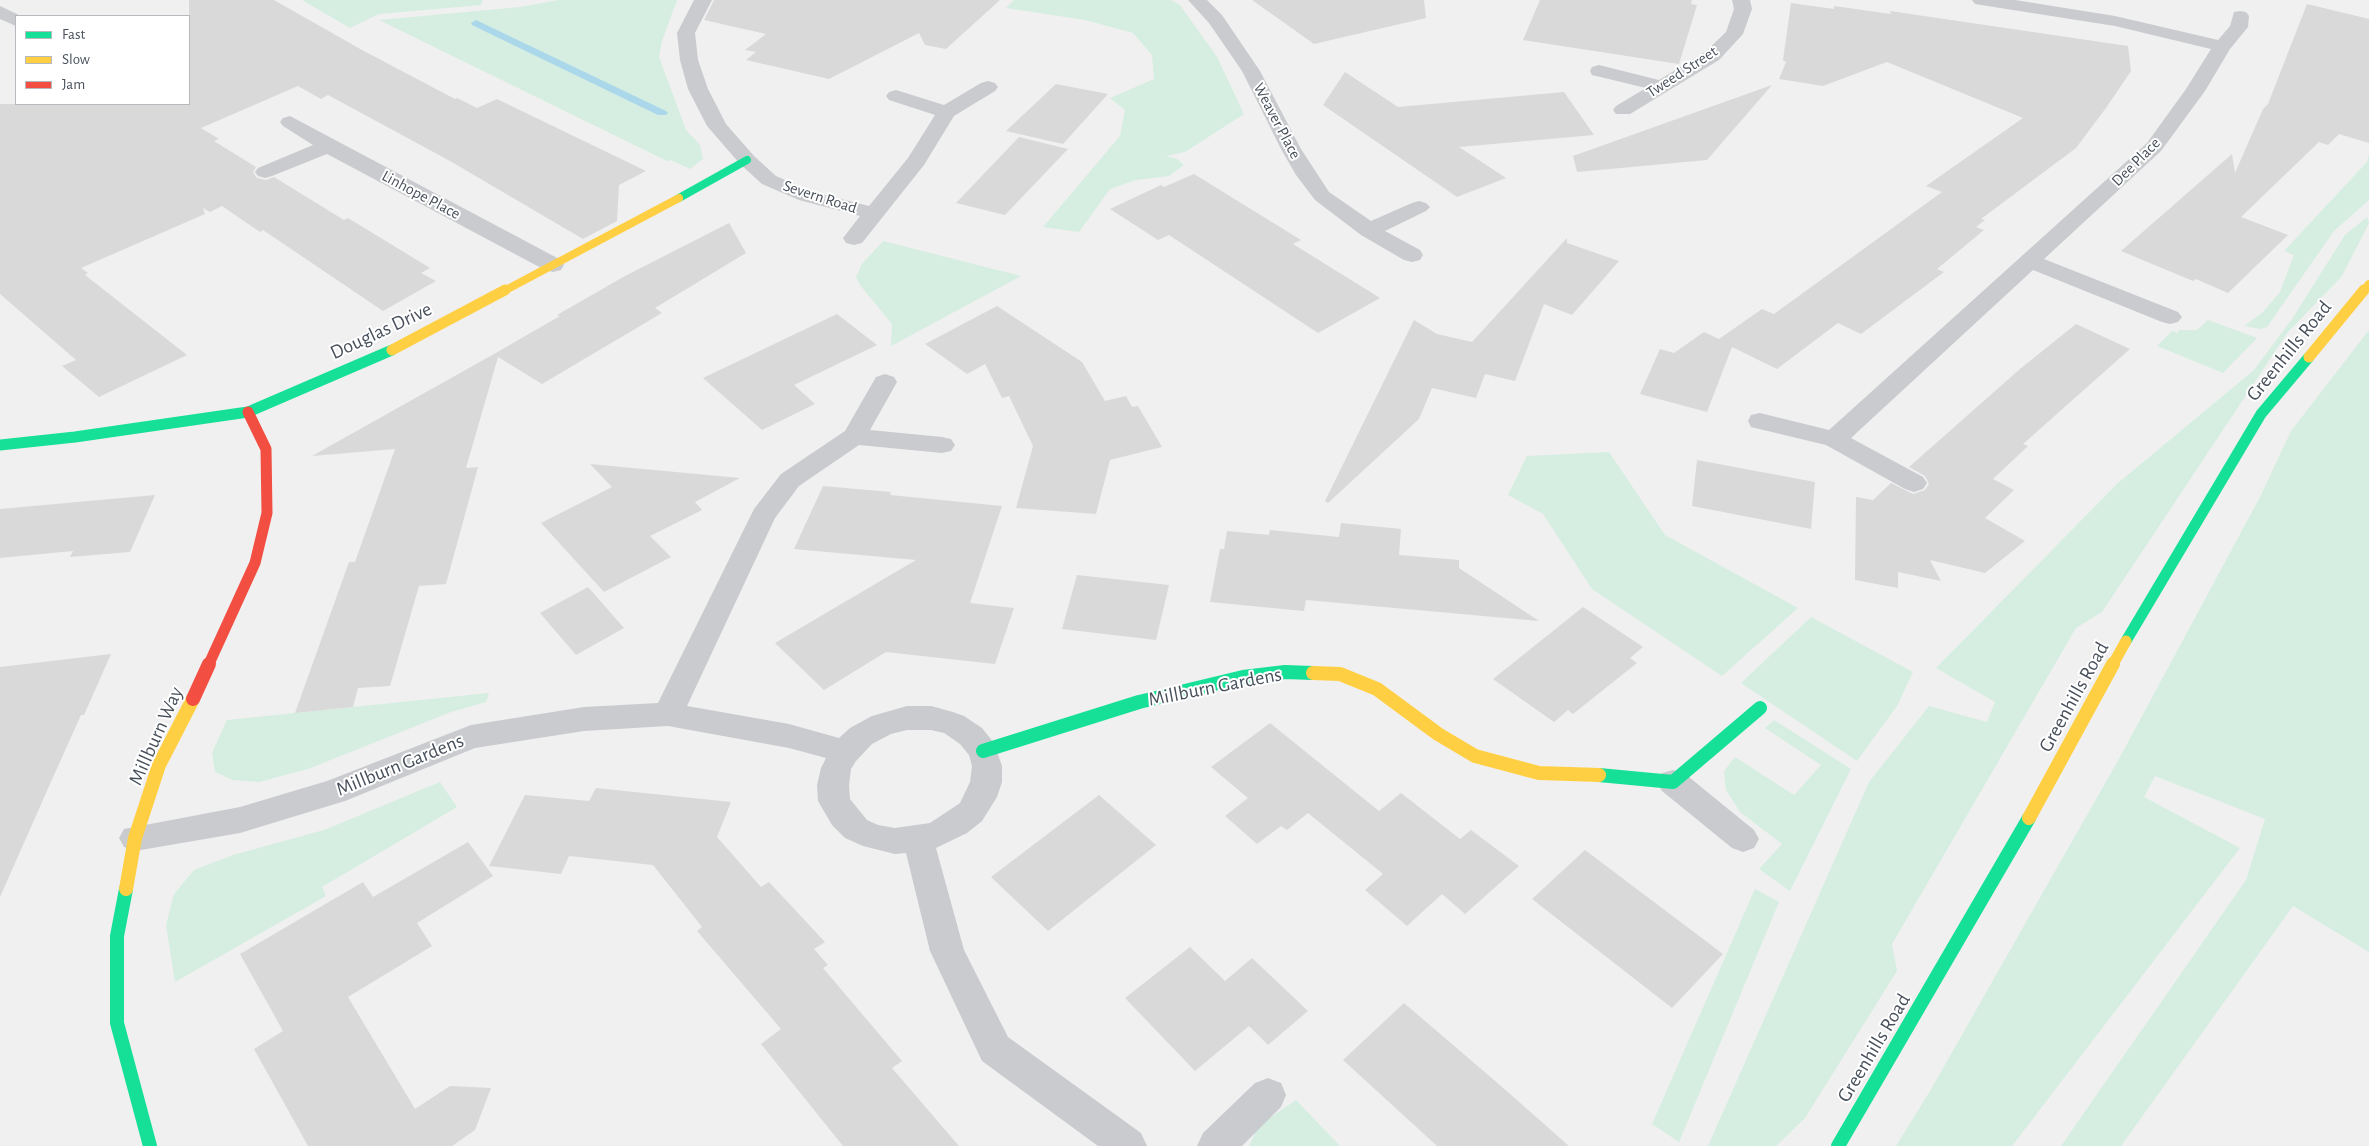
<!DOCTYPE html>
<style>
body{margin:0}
#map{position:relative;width:2369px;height:1146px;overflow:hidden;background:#f0f0f0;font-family:"Alegreya Sans",sans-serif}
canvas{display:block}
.legend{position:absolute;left:15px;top:15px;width:175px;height:90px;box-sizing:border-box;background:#fff;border:1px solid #b6b9bd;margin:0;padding:6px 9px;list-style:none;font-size:15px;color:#48505b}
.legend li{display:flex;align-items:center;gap:10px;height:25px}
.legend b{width:25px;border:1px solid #b6b9bd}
</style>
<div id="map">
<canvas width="2369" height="1146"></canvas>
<ul class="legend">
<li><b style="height:6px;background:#16e098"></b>Fast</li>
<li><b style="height:6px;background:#ffcf43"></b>Slow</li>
<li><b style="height:6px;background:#f24e42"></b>Jam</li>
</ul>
</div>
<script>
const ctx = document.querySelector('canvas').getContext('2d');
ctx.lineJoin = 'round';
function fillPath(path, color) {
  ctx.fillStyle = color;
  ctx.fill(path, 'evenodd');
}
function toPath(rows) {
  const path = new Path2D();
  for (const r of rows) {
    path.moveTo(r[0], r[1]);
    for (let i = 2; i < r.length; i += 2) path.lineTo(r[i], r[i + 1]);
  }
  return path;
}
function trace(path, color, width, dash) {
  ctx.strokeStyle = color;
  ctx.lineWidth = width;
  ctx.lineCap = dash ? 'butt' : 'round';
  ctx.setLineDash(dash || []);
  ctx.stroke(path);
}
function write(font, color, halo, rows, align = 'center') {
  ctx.font = font + ' "Alegreya Sans",sans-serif';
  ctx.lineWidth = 4;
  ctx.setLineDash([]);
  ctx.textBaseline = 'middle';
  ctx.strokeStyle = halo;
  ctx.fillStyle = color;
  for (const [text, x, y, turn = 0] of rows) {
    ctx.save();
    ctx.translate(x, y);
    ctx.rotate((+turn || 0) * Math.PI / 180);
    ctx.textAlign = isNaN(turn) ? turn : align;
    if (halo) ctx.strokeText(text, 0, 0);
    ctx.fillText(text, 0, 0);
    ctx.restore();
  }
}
fillPath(toPath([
 [302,0,483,0,481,5,379,14,350,28],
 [559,0,677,0,662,41,659,57,686,130,700,145,703,159,690,169,671,160,667,161,379,20,520,7],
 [1014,0,1171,0,1180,5,1217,57,1244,114,1185,152,1166,156,1177,159,1184,165,1169,176,1136,180,1110,189,1079,232,1043,227,1120,136,1125,110,1110,98,1154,79,1152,55,1133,33,1085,20,1006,8],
 [2369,154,2369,200,2334,231,2267,327,2260,329,2244,326,2262,313,2280,292,2294,255,2284,251,2367,162],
 [2367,217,2369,223,2342,276,2288,332,2102,612,2076,628,1892,944,1897,971,1805,1118,1776,1146,1708,1146,1869,782,1929,706,1987,722,1995,702,1936,668,2118,483,2254,370,2292,319,2345,235],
 [883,241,1021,276,891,346,892,324,860,285,856,277,862,264],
 [2208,320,2257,338,2223,373,2157,346,2172,331,2177,333,2179,330,2197,330],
 [2369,330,2369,952,2293,906,2121,1146,2061,1146,2246,880,2265,819,2155,776,2144,797,2240,848,2012,1146,1896,1146,1930,1091,2120,757,2260,497,2291,431],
 [1609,452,1665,535,1798,608,1722,676,1592,589,1543,514,1508,495,1527,456],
 [1811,617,1913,672,1897,706,1857,761,1741,683],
 [489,693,486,702,451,712,308,769,259,782,233,780,215,772,212,753,227,720],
 [1774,720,1851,769,1790,891,1759,869,1782,844,1740,812,1726,790,1724,771,1735,757,1794,795,1821,765,1765,728],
 [440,782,457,807,322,887,326,896,175,982,166,925,174,894,194,870,233,855,324,830],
 [1755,889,1779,902,1679,1142,1652,1124],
 [1296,1100,1340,1146,1249,1146,1259,1125]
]), '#d5eee1');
fillPath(toPath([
 [476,20,666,111,668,113,666,115,658,115,472,25,471,23,476,20]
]), '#abd7ea');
fillPath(toPath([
 [189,0,274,0,362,50,455,99,457,98,477,108,497,99,646,171,619,185,617,221,583,239,450,161,328,95,321,99,298,86,201,128,219,139,214,141,256,167,253,172,257,178,266,180,274,177,344,220,348,218,430,268,421,273,436,281,383,311,263,230,260,232,222,206,210,212,203,208,205,214,81,268,88,273,85,275,187,355,99,397,62,366,76,360,0,294,0,104,189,104],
 [714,0,1000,0,946,49,925,45,919,33,829,79,746,60,756,52,745,50,766,34,704,20],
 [1252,0,1424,0,1426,18,1314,44],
 [1540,0,1692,0,1691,4,1697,5,1679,64,1523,40],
 [1791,3,1834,9,1834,6,1891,14,1890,11,2128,46,2131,71,2106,108,2076,148,1981,219,1985,220,1976,227,1984,230,1937,269,1944,272,1861,334,1838,323,1777,369,1732,347,1707,412,1640,394,1660,349,1674,353,1704,332,1719,339,1762,309,1774,314,1942,192,1926,186,2023,118,1887,62,1823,86,1779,79,1786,62,1783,60],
 [2307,4,2369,19,2369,143,2339,134,2328,145,2319,142,2241,217,2288,235,2228,293,2196,279,2193,281,2121,251,2232,154,2235,173,2263,109,2268,104],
 [1345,72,1398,107,1564,92,1594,135,1459,147,1506,178,1457,197,1323,105],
 [1056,84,1108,94,1063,144,1006,131],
 [1772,85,1707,160,1577,172,1573,156],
 [1019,137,1068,149,1005,215,956,203],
 [1194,174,1301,240,1293,244,1380,298,1318,333,1169,235,1158,240,1110,209,1161,185,1164,187],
 [729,223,746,253,655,308,662,313,542,384,498,357,466,468,478,467,446,584,419,586,390,686,358,688,353,707,295,713,349,562,355,562,395,449,312,456,494,354,560,316,557,315,625,276],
 [1567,238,1567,243,1619,261,1572,315,1544,304,1515,381,1485,374,1476,398,1432,388,1419,419,1328,503,1325,501,1414,320,1437,334,1472,342],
 [997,306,1082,362,1105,401,1126,396,1132,407,1138,406,1162,447,1110,460,1096,514,1016,508,1033,446,1009,396,1002,398,985,364,967,374,925,344],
 [837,314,877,345,794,385,815,404,762,430,703,378],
 [2076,324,2130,349,2023,444,2028,446,1993,479,2014,490,1985,518,2025,541,1985,573,1930,560,1941,581,1898,572,1898,588,1855,580,1856,497,1873,500,1891,483,1913,494,1925,490,1929,484,1925,476,1909,467,2020,369],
 [1697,460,1815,482,1811,529,1692,506],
 [590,464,740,478,695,502,702,510,650,536,671,557,604,592,541,523,612,487],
 [823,486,891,492,890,495,1002,506,970,603,1014,608,995,664,886,652,824,690,775,643,916,560,794,549],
 [155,495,130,552,70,557,73,551,0,558,0,509],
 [1341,523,1401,529,1399,555,1459,560,1459,568,1539,621,1306,600,1304,611,1210,602,1220,549,1224,549,1227,531,1269,535,1270,530,1339,537],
 [1077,575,1169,585,1156,640,1062,629],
 [588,587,624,628,576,655,540,613],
 [1583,607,1643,647,1630,658,1637,663,1573,714,1568,710,1554,722,1493,679],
 [111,654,84,715,81,715,50,784,0,897,0,667],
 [1270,723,1379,811,1401,793,1460,839,1471,830,1519,866,1465,914,1442,894,1407,926,1365,890,1383,874,1308,813,1287,830,1281,826,1257,844,1225,816,1248,798,1211,767],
 [596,788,731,802,717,837,761,887,769,882,825,942,814,949,828,965,823,968,902,1061,892,1068,959,1146,843,1146,761,1044,781,1029,697,931,702,927,653,865,569,856,561,874,489,866,525,795,589,801],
 [1099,795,1156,845,1048,931,991,877],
 [468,842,493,876,417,923,432,946,348,997,415,1109,450,1086,491,1088,475,1130,452,1146,308,1146,254,1049,283,1031,240,954,363,882,373,897],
 [1585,850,1723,954,1672,1008,1532,899],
 [1190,947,1225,981,1252,958,1308,1011,1268,1045,1249,1026,1195,1071,1125,998],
 [1404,1003,1501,1086,1569,1146,1437,1146,1343,1060]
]), '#d9d9da');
fillPath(toPath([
 [694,0,712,0,695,33,698,60,708,89,726,124,754,156,776,176,813,192,869,206,908,158,935,115,889,100,886,96,889,92,896,90,944,105,981,83,988,81,995,83,998,87,995,91,954,116,924,165,862,243,854,245,846,243,843,238,860,216,799,200,762,184,740,164,707,126,688,89,680,60,677,33,694,0],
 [1188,0,1207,0,1222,15,1260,71,1301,149,1329,192,1371,221,1412,203,1419,201,1426,203,1430,207,1426,211,1385,231,1420,250,1423,255,1420,260,1412,262,1404,260,1361,235,1315,200,1296,175,1281,149,1242,71,1209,23,1188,0],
 [1732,0,1750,0,1752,9,1743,34,1719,60,1630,114,1616,114,1613,110,1616,106,1646,88,1592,75,1590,71,1592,67,1599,65,1659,80,1705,52,1726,32,1734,9,1732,0],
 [1972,0,2015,0,2115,16,2218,40,2230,26,2234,12,2240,11,2246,12,2249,16,2248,27,2230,49,2205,91,2161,151,2044,259,2178,312,2182,317,2178,322,2170,324,2162,322,2033,270,1851,438,1923,477,1927,483,1923,489,1914,492,1905,489,1826,445,1751,427,1748,421,1751,415,1760,413,1829,430,2147,143,2186,89,2211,49,2115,26,1981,5,1975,4,1972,0],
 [0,6,21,16,16,16,16,26,0,19,0,6],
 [290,116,561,260,564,265,561,270,553,272,545,270,327,154,272,176,265,178,258,176,255,172,258,168,313,145,283,126,280,122,283,118,290,116],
 [885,374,894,377,897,382,870,430,942,437,951,439,955,445,951,451,942,453,859,445,799,486,775,518,687,706,789,724,839,738,850,728,872,716,907,706,931,706,953,712,964,716,982,728,994,743,1002,766,1002,782,997,797,982,821,967,833,936,848,964,950,1008,1037,1141,1133,1147,1146,1098,1146,982,1061,930,951,906,853,895,854,863,846,845,838,832,825,818,801,817,785,821,768,826,758,789,748,668,726,584,731,475,748,345,801,240,833,135,851,124,847,119,838,124,829,240,807,327,781,471,725,584,707,658,703,754,509,781,474,845,431,876,377,885,374],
 [907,730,931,730,944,733,960,744,969,755,972,766,970,782,960,803,930,823,895,828,878,825,867,820,850,799,849,785,851,769,856,761,872,744,891,734,907,730],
 [1673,770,1684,773,1754,830,1759,839,1754,848,1743,852,1732,848,1662,791,1657,782,1662,773,1673,770],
 [1268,1078,1281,1083,1286,1095,1281,1107,1242,1146,1197,1146,1203,1133,1255,1083,1268,1078]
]), '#cacbce');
trace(toPath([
 [679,198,747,160]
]), '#16e098', 8);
trace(toPath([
 [0,445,75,437,248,412,392,350],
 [2126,641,2261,414,2309,357]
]), '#16e098', 11);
trace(toPath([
 [983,751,1139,702,1243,677,1285,672,1313,673],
 [1599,775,1673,782,1760,708],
 [126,889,117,936,117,1023,150,1146],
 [1838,1146,2029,818]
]), '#16e098', 14);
trace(toPath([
 [502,292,679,198],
 [2363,292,2369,284]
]), '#ffcf43', 8);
trace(toPath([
 [392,350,505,290],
 [2309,357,2364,290],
 [2112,666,2126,641]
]), '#ffcf43', 11);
trace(toPath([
 [1313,673,1340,674,1377,689,1438,734,1475,756,1539,773,1599,775],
 [2029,818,2113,664],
 [126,889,135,838,159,765,193,699]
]), '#ffcf43', 14);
trace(toPath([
 [208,666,255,563,267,513,266,449,248,412]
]), '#f24e42', 11);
trace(toPath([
 [193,699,209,664]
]), '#f24e42', 14);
write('16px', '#48505b', '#fff', [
 ["Tweed Street",1682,72,-33],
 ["Weaver Place",1277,121,62],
 ["Dee Place",2136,162,-45],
 ["Linhope Place",421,195,28],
 ["Severn Road",820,197,18]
]);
write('20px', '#48505b', '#fff', [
 ["Douglas Drive",381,331,-25],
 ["Greenhills Road",2289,351,-51],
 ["Millburn Gardens",1215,687,-11],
 ["Greenhills Road",2074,697,-61],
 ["Millburn Way",156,736,-66],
 ["Millburn Gardens",400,765,-22],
 ["Greenhills Road",1874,1048,-59]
]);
</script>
